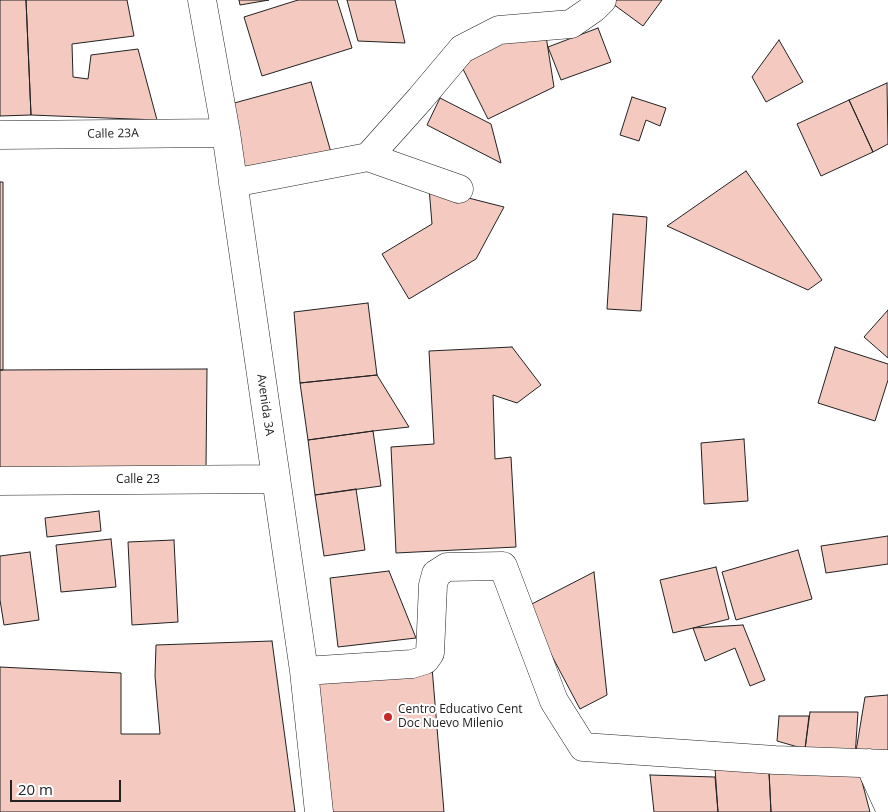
<!DOCTYPE html>
<style>
body{margin:0}
#map{position:relative;width:888px;height:812px;overflow:hidden;background:#fff;font-family:"Open Sans",sans-serif}
canvas{display:block}
.scale{position:absolute;left:10px;top:780px;width:111px;height:22px;box-sizing:border-box;border:2px solid #222;border-top:0;padding-left:6px;font-size:15px;line-height:18px;white-space:nowrap;color:#222;-webkit-text-stroke:4px #fff;paint-order:stroke}
</style>
<div id="map">
<canvas width="888" height="812"></canvas>
<div class="scale">20 m</div>
</div>
<script>
const ctx = document.querySelector('canvas').getContext('2d');
ctx.lineJoin = 'round';
function fillPath(path, color) {
  ctx.fillStyle = color;
  ctx.fill(path, 'evenodd');
}
function toPath(rows) {
  const path = new Path2D();
  for (const r of rows) {
    path.moveTo(r[0], r[1]);
    for (let i = 2; i < r.length; i += 2) path.lineTo(r[i], r[i + 1]);
  }
  return path;
}
function trace(path, color, width, dash) {
  ctx.strokeStyle = color;
  ctx.lineWidth = width;
  ctx.lineCap = dash ? 'butt' : 'round';
  ctx.setLineDash(dash || []);
  ctx.stroke(path);
}
function write(font, color, halo, rows, align = 'center') {
  ctx.font = font + ' "Open Sans",sans-serif';
  ctx.lineWidth = 4;
  ctx.setLineDash([]);
  ctx.textBaseline = 'middle';
  ctx.strokeStyle = halo;
  ctx.fillStyle = color;
  for (const [text, x, y, turn = 0] of rows) {
    ctx.save();
    ctx.translate(x, y);
    ctx.rotate((+turn || 0) * Math.PI / 180);
    ctx.textAlign = isNaN(turn) ? turn : align;
    if (halo) ctx.strokeText(text, 0, 0);
    ctx.fillText(text, 0, 0);
    ctx.restore();
  }
}
const building = toPath([
 [0,0,26,0,31,115,0,116,0,0],
 [26,0,127,0,134,36,72,44,73,77,88,79,91,55,138,49,157,120,31,115,26,0],
 [239,0,269,0,240,5,239,0],
 [298,0,337,0,352,48,262,76,244,17,298,0],
 [347,0,395,0,405,43,358,41,347,0],
 [616,0,662,0,643,26,613,4,616,0],
 [598,28,611,62,561,80,548,47,598,28],
 [546,36,554,87,488,119,460,63,500,43,546,36],
 [779,40,803,82,766,102,752,77,779,40],
 [311,82,332,156,248,180,227,105,311,82],
 [887,83,888,144,873,152,849,100,887,83],
 [632,97,666,108,660,126,646,120,639,141,620,135,632,97],
 [440,98,491,124,501,163,427,125,440,98],
 [849,100,873,152,821,176,797,124,849,100],
 [746,171,822,280,808,290,667,226,746,171],
 [0,182,3,182,3,370,0,370,0,182],
 [429,188,504,207,476,259,409,299,382,254,432,224,429,188],
 [613,214,647,217,641,311,607,309,613,214],
 [368,303,377,375,300,383,294,312,368,303],
 [888,310,888,358,864,337,888,310],
 [512,347,541,385,517,403,493,395,495,459,511,457,516,547,396,553,391,447,434,444,429,351,512,347],
 [835,347,888,364,888,380,875,421,818,403,835,347],
 [207,369,206,468,0,469,0,370,207,369],
 [377,375,409,427,373,431,308,440,300,383,377,375],
 [373,431,381,486,315,495,308,440,373,431],
 [744,439,748,501,704,504,701,443,744,439],
 [356,489,365,550,324,556,315,495,356,489],
 [99,511,101,531,47,537,45,518,99,511],
 [888,536,888,564,826,573,821,546,888,536],
 [111,539,116,587,61,592,56,545,111,539],
 [174,540,178,622,132,625,128,542,174,540],
 [798,550,812,599,736,620,722,572,798,550],
 [30,552,39,620,4,625,0,600,0,556,30,552],
 [716,567,729,619,673,633,660,580,716,567],
 [389,571,416,638,338,647,330,578,389,571],
 [594,572,607,695,580,709,526,607,594,572],
 [743,625,765,680,750,686,735,648,705,661,693,628,743,625],
 [272,641,295,812,0,812,0,667,121,673,121,734,160,734,155,676,156,645,272,641],
 [432,667,444,812,328,812,317,676,432,667],
 [888,695,888,761,855,757,865,697,888,695],
 [810,712,858,712,855,757,805,749,810,712],
 [779,716,809,716,805,749,777,741,779,716],
 [715,768,769,772,771,812,718,812,715,768],
 [769,772,860,774,870,812,771,812,769,772],
 [650,775,715,777,718,812,654,812,650,775]
]);
fillPath(building, '#f3c9c0');
trace(building, '#222', 1);
const street = toPath([
 [202,0,226,133,304,671,319,812],
 [0,135,226,133],
 [368,157,459,189],
 [233,183,368,157,420,99,462,49,499,30,571,24,594,8,602,0],
 [0,481,276,479],
 [304,671,412,664,425,660,430,653,433,585,436,574,447,567,503,566,554,701,583,747,775,760,888,764],
 [869,763,888,805]
]);
trace(street, '#222', 29);
trace(street, '#fff', 28);
for (const [x, y, r, color] of [
 [388,717,5,"#c62828"]
]) {
  const dot = new Path2D();
  dot.arc(x, y, r, 0, 2 * Math.PI);
  ctx.fillStyle = color;
  ctx.fill(dot);
  trace(dot, '#fff', 2);
}
write('12px', '#222', '#fff', [
 ["Calle 23A",113,134,-1],
 ["Avenida 3A",265,405,82],
 ["Calle 23",138,480]
]);
write('12px', '#222', '#fff', [
 ["Centro Educativo Cent",398,710],
 ["Doc Nuevo Milenio",398,724]
], 'left');
</script>
